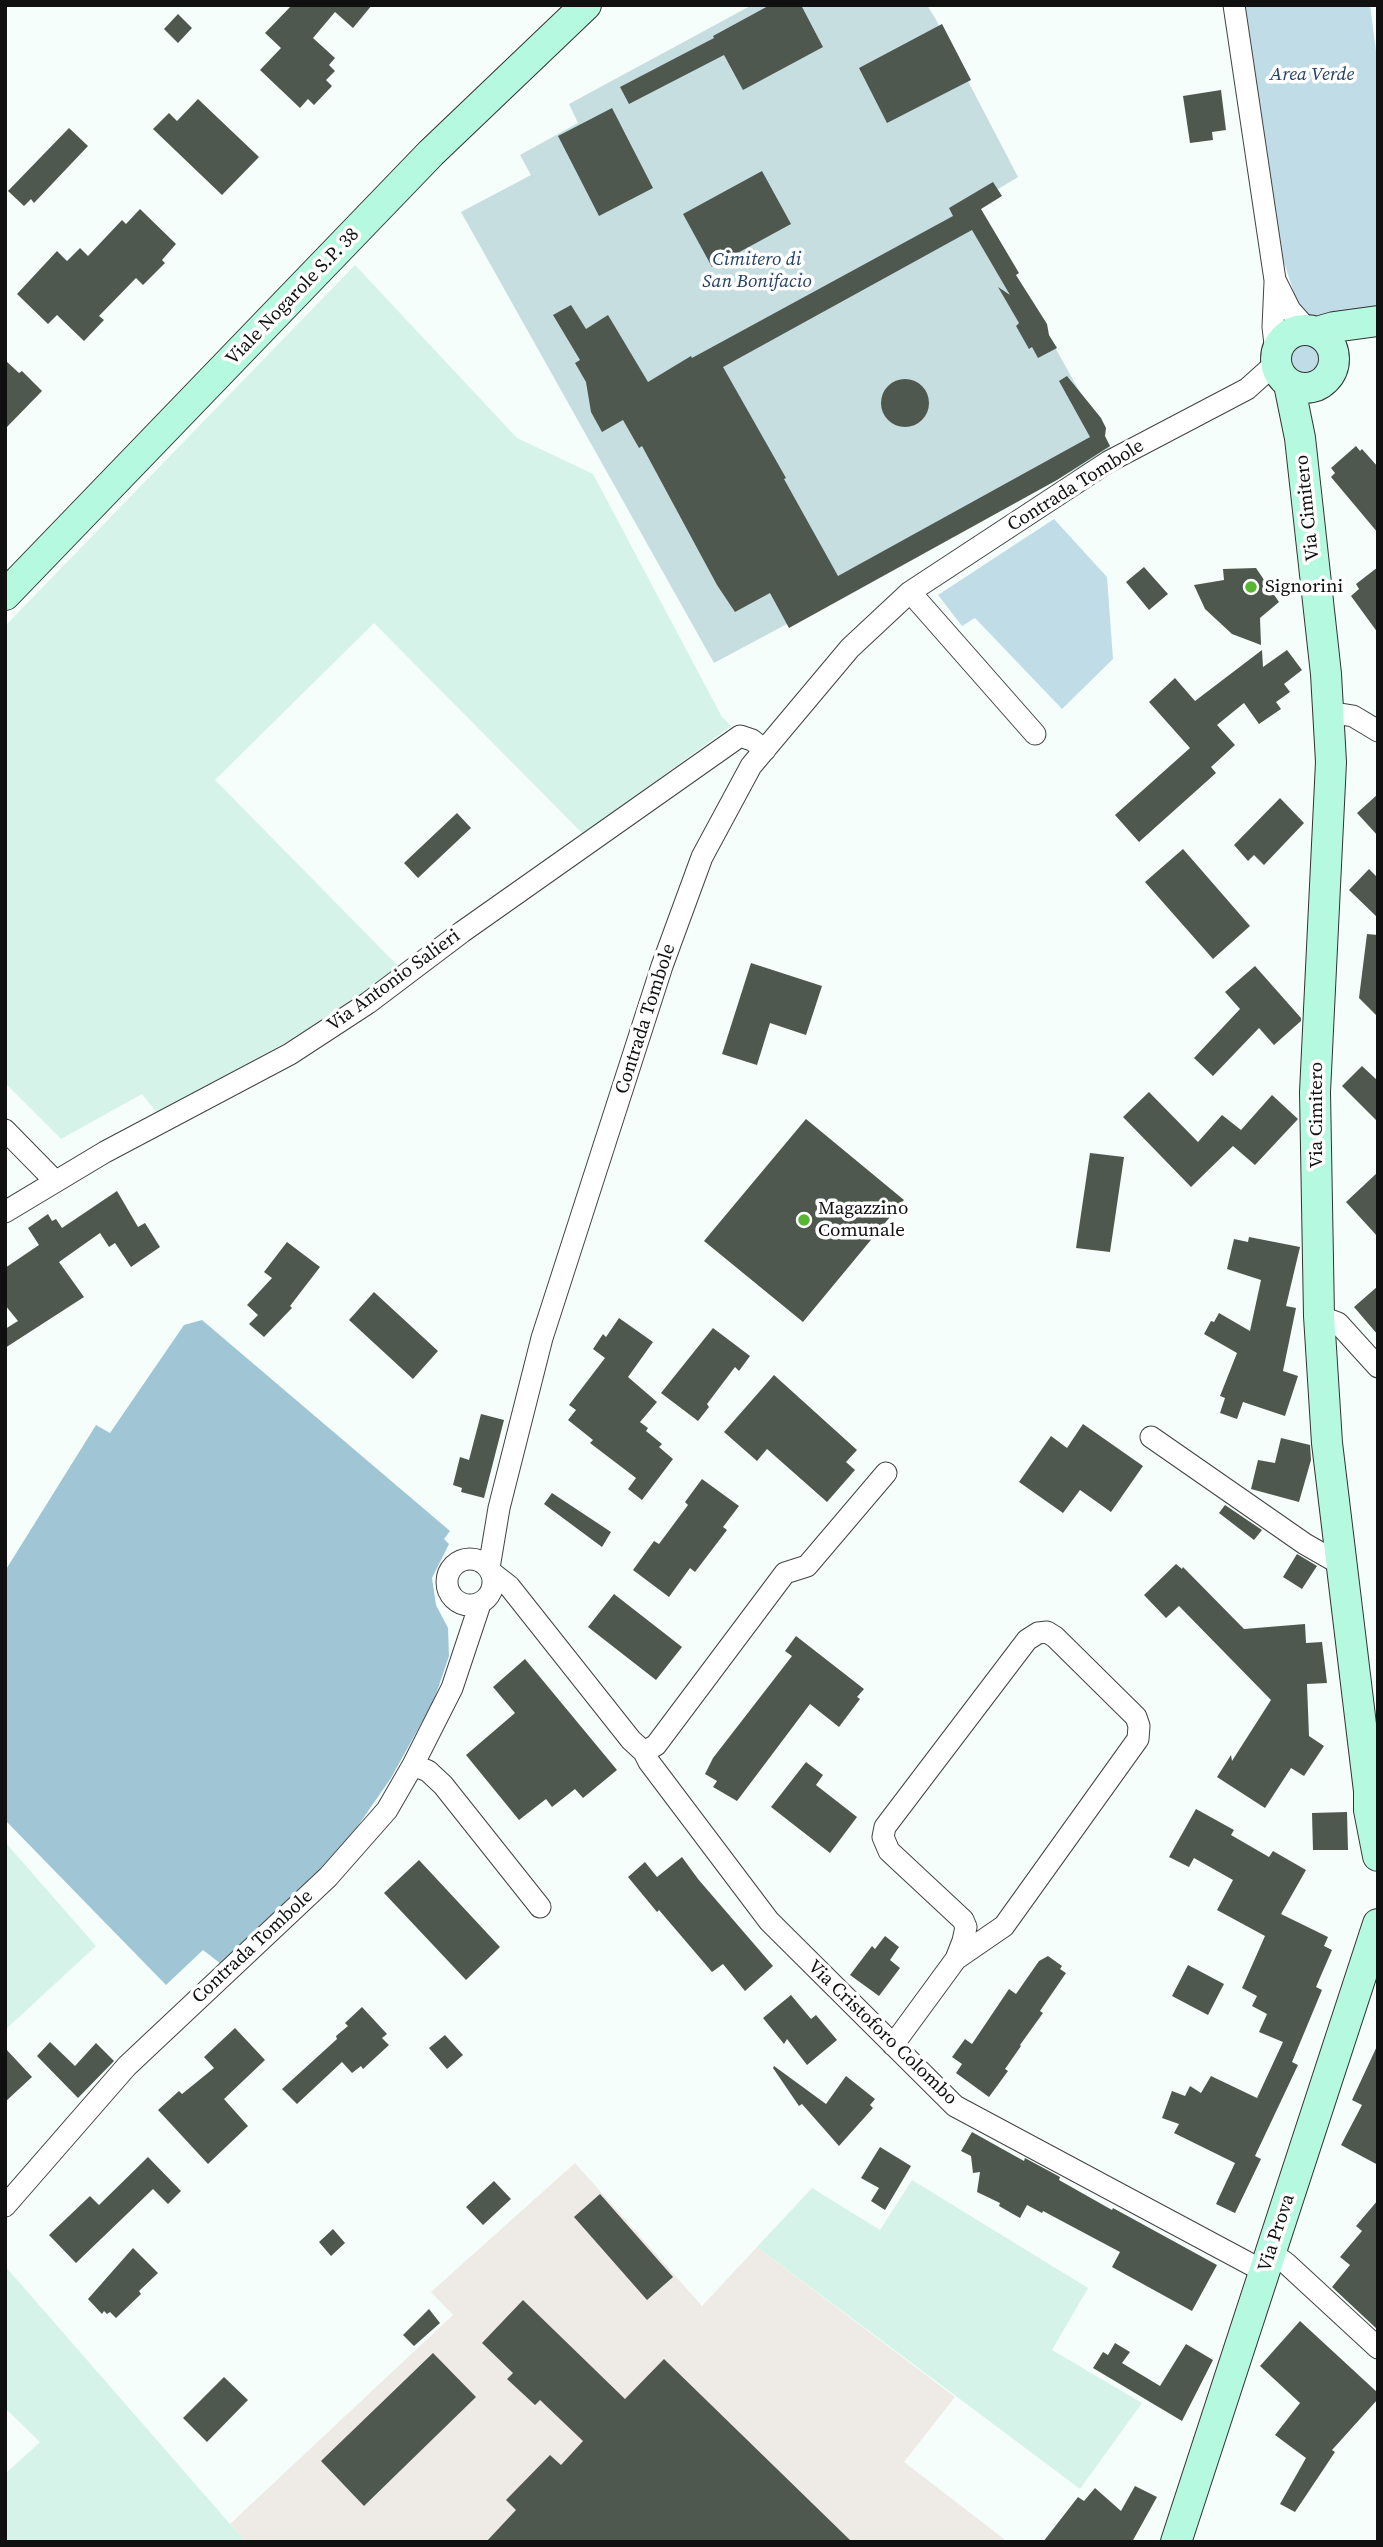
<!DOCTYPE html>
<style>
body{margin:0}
#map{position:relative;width:1383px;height:2547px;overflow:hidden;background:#f5fefa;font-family:"Source Serif 4",serif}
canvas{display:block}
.frame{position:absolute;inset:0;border:7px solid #101010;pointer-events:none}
</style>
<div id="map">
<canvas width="1383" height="2547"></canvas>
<div class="frame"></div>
</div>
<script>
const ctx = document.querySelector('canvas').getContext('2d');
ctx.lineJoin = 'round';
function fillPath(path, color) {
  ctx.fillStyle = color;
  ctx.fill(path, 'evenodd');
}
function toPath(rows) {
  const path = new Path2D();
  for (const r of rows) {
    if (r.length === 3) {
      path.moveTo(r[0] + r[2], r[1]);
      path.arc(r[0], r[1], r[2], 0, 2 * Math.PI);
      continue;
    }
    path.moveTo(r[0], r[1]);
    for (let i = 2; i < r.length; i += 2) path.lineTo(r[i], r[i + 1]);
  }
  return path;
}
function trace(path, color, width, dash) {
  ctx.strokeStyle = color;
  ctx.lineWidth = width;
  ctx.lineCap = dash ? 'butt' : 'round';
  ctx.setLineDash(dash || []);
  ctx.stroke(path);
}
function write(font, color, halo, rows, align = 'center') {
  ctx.font = font + ' "Source Serif 4",serif';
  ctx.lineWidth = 7;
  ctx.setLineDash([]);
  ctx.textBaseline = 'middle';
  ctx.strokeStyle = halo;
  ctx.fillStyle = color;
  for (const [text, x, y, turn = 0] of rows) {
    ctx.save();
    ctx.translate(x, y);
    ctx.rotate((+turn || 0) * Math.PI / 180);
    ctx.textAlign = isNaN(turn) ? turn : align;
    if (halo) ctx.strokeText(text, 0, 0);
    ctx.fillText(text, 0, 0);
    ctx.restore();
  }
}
fillPath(toPath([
 [575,2163,702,2306,757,2247,955,2397,904,2462,1008,2542,246,2542,230,2524,453,2315,431,2292]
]), '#eeebe6');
fillPath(toPath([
 [355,265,517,438,593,474,722,717,731,726,583,834,374,623,215,780,400,968,290,1040,157,1113,142,1094,61,1139,5,1083,5,626],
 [5,1842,96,1946,5,2030],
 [912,2180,1088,2288,1052,2350,1142,2403,1080,2489,757,2247,812,2188,880,2230],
 [5,2266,230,2524,246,2542,5,2542,5,2474,40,2442,5,2408]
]), '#d6f3ea');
fillPath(toPath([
 [1234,5,1370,5,1376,51,1378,51,1378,306,1366,312,1302,317,1266,208],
 [1305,358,16],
 [1054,519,1107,577,1113,659,1062,709,975,618,962,626,938,595]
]), '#c0dde7');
fillPath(toPath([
 [202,1320,450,1531,444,1539,449,1544,432,1578,436,1605,448,1628,449,1656,434,1700,391,1778,355,1830,317,1873,221,1964,203,1950,166,1985,5,1820,5,1571,96,1425,110,1433,184,1325]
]), '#a0c6d6');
fillPath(toPath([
 [752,5,927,5,935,18,1018,177,975,203,1112,450,714,663,461,212,531,175,520,155,578,123,569,104]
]), '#c6dee0');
fillPath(toPath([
 [292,5,372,5,353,28,335,12,313,38,335,58,329,65,335,71,326,80,332,86,314,105,308,99,300,108,260,70,281,48,265,33],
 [770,5,801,5,823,47,743,90,724,55,629,104,620,87,714,38,713,36],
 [178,14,192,28,178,43,164,29],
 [942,24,971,80,887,123,859,68],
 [1221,90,1226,130,1212,132,1213,140,1190,143,1183,96],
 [198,99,259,157,222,195,153,129,169,113,177,121],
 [612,108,653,188,599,216,558,136],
 [69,128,88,146,34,203,31,199,24,206,8,191],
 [762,171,791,224,712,267,683,214],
 [993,182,1002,196,981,209,1019,273,1016,275,1047,324,1049,335,1057,348,1038,358,1032,347,1029,349,1016,326,1019,323,998,287,1010,295,972,230,723,367,786,478,784,479,838,576,1090,437,1059,381,1067,376,1101,418,1106,428,1105,436,1110,446,1057,480,789,628,770,593,735,612,717,585,642,446,639,448,623,420,602,432,591,412,586,382,575,363,580,360,553,315,571,305,586,329,608,315,648,382,691,356,692,358,953,216,949,208],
 [140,209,176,244,162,260,165,263,143,285,136,278,99,316,104,320,84,341,57,315,48,324,17,294,57,251,67,261,80,248,88,256,122,220,126,224],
 [5,360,19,373,22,371,42,391,5,429],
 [905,403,24],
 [1356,446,1360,451,1362,449,1378,467,1378,533,1331,477,1335,473,1331,468],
 [1144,567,1168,594,1149,610,1126,582],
 [1378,567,1378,633,1351,596,1359,589,1356,584],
 [1256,568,1279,602,1260,618,1261,645,1232,634,1205,609,1194,585,1224,580,1223,569],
 [1262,650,1263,667,1287,650,1302,670,1284,684,1290,692,1276,702,1281,709,1259,724,1244,703,1217,725,1235,745,1211,767,1216,773,1139,842,1115,815,1190,748,1149,702,1175,678,1195,701],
 [1378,794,1378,836,1357,813],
 [1280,798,1304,823,1264,865,1254,855,1248,861,1234,845],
 [457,813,471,828,418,878,404,863],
 [1183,849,1250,926,1213,959,1145,882],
 [1369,869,1378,878,1378,918,1349,890],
 [1367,934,1378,935,1378,1017,1359,998],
 [751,963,822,986,806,1035,770,1023,757,1065,722,1054],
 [1255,966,1301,1018,1301,1021,1274,1045,1259,1028,1213,1076,1194,1058,1240,1009,1225,992],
 [1362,1066,1378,1081,1378,1122,1342,1086],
 [1149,1092,1198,1142,1222,1115,1241,1130,1272,1095,1298,1119,1255,1165,1233,1146,1191,1187,1123,1117],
 [806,1119,904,1200,803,1322,704,1241],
 [1090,1153,1124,1157,1110,1252,1076,1248],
 [1378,1172,1378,1237,1346,1202],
 [117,1191,138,1227,145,1223,160,1247,131,1267,115,1243,109,1247,100,1233,59,1262,84,1297,5,1348,5,1329,18,1321,5,1305,5,1268,39,1245,28,1228,48,1214,52,1221,56,1219,62,1228],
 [1249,1237,1300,1247,1286,1306,1296,1308,1283,1371,1298,1376,1285,1416,1243,1402,1237,1419,1220,1413,1225,1398,1220,1396,1237,1353,1204,1334,1211,1321,1214,1322,1219,1313,1250,1331,1261,1280,1227,1269,1234,1239,1248,1242],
 [287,1242,320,1267,290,1306,292,1308,264,1337,249,1324,258,1315,247,1305,272,1278,264,1272],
 [1378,1286,1378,1335,1354,1307],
 [374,1292,438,1351,413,1379,349,1320],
 [619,1318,653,1342,628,1377,657,1402,640,1422,648,1428,646,1431,662,1444,659,1447,673,1459,642,1500,628,1489,636,1478,590,1443,593,1440,568,1420,576,1410,569,1405,605,1358,593,1349,603,1334,606,1337],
 [713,1328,750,1356,739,1371,735,1367,707,1404,709,1407,698,1421,661,1393],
 [774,1375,857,1450,846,1462,855,1470,827,1502,767,1449,757,1461,724,1432],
 [481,1414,504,1420,484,1498,461,1492,462,1488,453,1485,460,1457,469,1460],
 [1083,1424,1143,1466,1111,1512,1080,1490,1063,1513,1019,1482,1051,1436,1067,1448],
 [1281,1438,1310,1445,1311,1460,1299,1502,1251,1489,1258,1460,1275,1463],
 [702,1479,739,1506,723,1527,727,1530,695,1572,690,1568,669,1597,633,1570,654,1541,659,1544,688,1505,685,1502],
 [552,1493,611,1532,602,1547,544,1504],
 [1225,1505,1262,1530,1254,1540,1219,1513],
 [1297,1554,1317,1566,1302,1589,1283,1577],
 [1176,1564,1182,1569,1183,1567,1244,1629,1305,1624,1306,1643,1322,1642,1327,1683,1307,1684,1309,1736,1324,1746,1304,1776,1291,1768,1265,1808,1217,1777,1231,1755,1232,1761,1271,1700,1179,1606,1166,1618,1144,1595],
 [614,1594,682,1647,656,1680,588,1627],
 [796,1636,864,1689,857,1697,860,1699,839,1727,810,1704,737,1801,713,1787,717,1781,705,1774,713,1758,792,1656,785,1651],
 [525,1659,617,1770,583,1798,575,1789,552,1807,546,1799,519,1820,466,1755,515,1713,493,1687],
 [806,1762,823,1775,816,1785,857,1817,830,1853,771,1807],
 [1196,1809,1234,1830,1231,1835,1269,1857,1273,1851,1306,1870,1281,1914,1328,1937,1324,1946,1332,1950,1316,1987,1322,1990,1292,2062,1298,2065,1255,2156,1261,2159,1235,2213,1216,2204,1235,2163,1174,2133,1179,2124,1162,2118,1172,2091,1185,2096,1190,2086,1201,2093,1211,2076,1257,2098,1283,2042,1259,2032,1267,2014,1252,2006,1257,1996,1242,1988,1265,1936,1217,1910,1233,1880,1194,1858,1189,1867,1169,1857],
 [1347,1812,1348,1850,1313,1850,1312,1813],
 [682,1857,698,1879,773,1966,745,1991,723,1964,712,1972,659,1910,657,1912,628,1877,645,1862,657,1877],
 [419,1860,500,1947,466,1980,384,1893],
 [885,1936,899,1947,890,1960,900,1968,879,1996,850,1975,872,1946,875,1949],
 [1048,1956,1062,1966,1060,1969,1066,1973,1040,2011,1043,2013,1020,2045,1021,2046,1005,2069,1008,2071,989,2097,956,2073,962,2064,952,2057,965,2039,972,2044,1009,1989,1016,1994,1039,1961],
 [1188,1965,1224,1984,1208,2015,1172,1996],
 [791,1995,811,2019,816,2015,837,2040,807,2065,787,2039,784,2044,763,2018],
 [362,2007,387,2034,382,2038,389,2045,363,2069,361,2066,352,2073,342,2062,297,2104,282,2089,337,2039,336,2036,348,2026,345,2023],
 [235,2028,265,2060,224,2099,248,2126,208,2164,158,2110,179,2091,182,2094,214,2068,204,2057],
 [445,2035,463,2055,447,2069,429,2048],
 [50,2042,75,2066,96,2043,114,2061,78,2098,37,2056],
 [1378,2044,1378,2165,1341,2145,1362,2105,1352,2100],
 [5,2048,32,2077,5,2102],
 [774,2066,826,2104,846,2076,875,2099,870,2105,873,2108,839,2146,802,2104,799,2106,773,2068],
 [972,2132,1024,2161,1025,2158,1060,2177,1059,2180,1112,2210,1113,2208,1217,2265,1192,2311,1112,2267,1120,2252,1043,2211,1042,2213,1027,2205,1020,2218,999,2206,1000,2203,977,2192,980,2172,973,2173,971,2156,961,2151],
 [880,2147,911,2166,885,2210,871,2201,879,2188,861,2178],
 [148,2157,181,2191,168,2204,153,2189,76,2263,49,2235,90,2196,99,2205],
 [494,2181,511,2199,483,2225,466,2207],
 [600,2194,673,2277,647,2300,574,2217],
 [1378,2200,1378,2330,1332,2287,1350,2265,1340,2257,1362,2231,1356,2226],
 [333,2229,345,2243,331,2256,319,2242],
 [133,2248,158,2273,139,2291,141,2294,116,2318,110,2312,107,2314,104,2311,102,2314,88,2299],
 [523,2300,625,2399,664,2359,852,2542,486,2542,516,2510,506,2500,550,2455,561,2465,583,2441,540,2400,535,2405,507,2379,513,2373,482,2343],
 [429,2309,440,2323,414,2346,403,2335],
 [1300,2321,1378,2393,1378,2399,1332,2450,1335,2452,1295,2512,1280,2504,1306,2458,1275,2435,1300,2403,1260,2366],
 [1115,2343,1130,2352,1122,2363,1160,2386,1186,2344,1213,2360,1182,2421,1093,2368,1103,2352,1108,2355],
 [433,2353,476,2397,364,2506,321,2461],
 [224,2377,248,2400,207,2442,183,2418],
 [1135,2486,1157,2497,1132,2542,1043,2542,1078,2497,1084,2501,1095,2488,1121,2511]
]), '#4e584f');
const street = toPath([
 [1234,5,1275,280,1290,310,1307,329],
 [1275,282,1273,327,1276,353],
 [910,592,1035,734],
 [1328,712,1353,716,1378,731],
 [5,1130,55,1181],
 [5,1212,105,1152,290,1054,368,1003,462,932,740,736,752,740,765,750],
 [1319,1316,1338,1323,1378,1367],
 [1151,1437,1305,1544,1340,1564],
 [470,1582,23],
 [489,1568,499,1508,542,1338,662,966,702,857,751,766,850,648,910,592,1108,462,1247,389,1276,363],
 [491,1572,509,1586,631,1740,644,1752,649,1762,769,1921,955,2106,1265,2272],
 [644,1752,656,1745,785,1573,807,1566,886,1473],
 [413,1765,428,1771,443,1785,540,1907],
 [893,2045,956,1959,963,1941,966,1927,963,1920,889,1851,883,1837,885,1827,1027,1640,1038,1633,1047,1632,1055,1637,1136,1717,1139,1726,1138,1739,1004,1926,956,1959],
 [5,2206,127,2066,328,1877,387,1810,413,1765,452,1688,480,1604],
 [1271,2252,1287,2264,1378,2348]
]);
const secondary = toPath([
 [1305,359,29],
 [1317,332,1334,327,1378,321],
 [1289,384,1300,438,1326,674,1331,762,1315,1092,1319,1316,1327,1443,1369,1791,1369,1810,1378,1856],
 [5,595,431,153,586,5],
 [1176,2542,1378,1924]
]);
trace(street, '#434343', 23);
trace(secondary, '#323232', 32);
trace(street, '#fff', 21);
trace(secondary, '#b5f9e1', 30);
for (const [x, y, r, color] of [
 [1251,587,7,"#58b633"],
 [804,1220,7,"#58b633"]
]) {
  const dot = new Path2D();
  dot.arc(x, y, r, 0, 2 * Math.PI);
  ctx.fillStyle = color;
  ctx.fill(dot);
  trace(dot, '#fff', 2.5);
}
write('italic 19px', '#254164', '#fff', [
 ["Area Verde",1312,75],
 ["Cimitero di",757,260],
 ["San Bonifacio",757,282]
]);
write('19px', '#101010', '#fff', [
 ["Viale Nogarole S.P. 38",293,297,-46],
 ["Contrada Tombole",1076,486,-32],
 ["Via Cimitero",1308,508,-96],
 ["Via Antonio Salieri",394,981,-36],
 ["Contrada Tombole",646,1019,-72],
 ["Via Cimitero",1317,1115,-90],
 ["Contrada Tombole",253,1947,-43],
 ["Via Cristoforo Colombo",882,2033,44],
 ["Via Prova",1277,2233,-72]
]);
write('19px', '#101010', '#fff', [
 ["Signorini",1265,587],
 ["Magazzino",818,1209],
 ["Comunale",818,1231]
], 'left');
</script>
